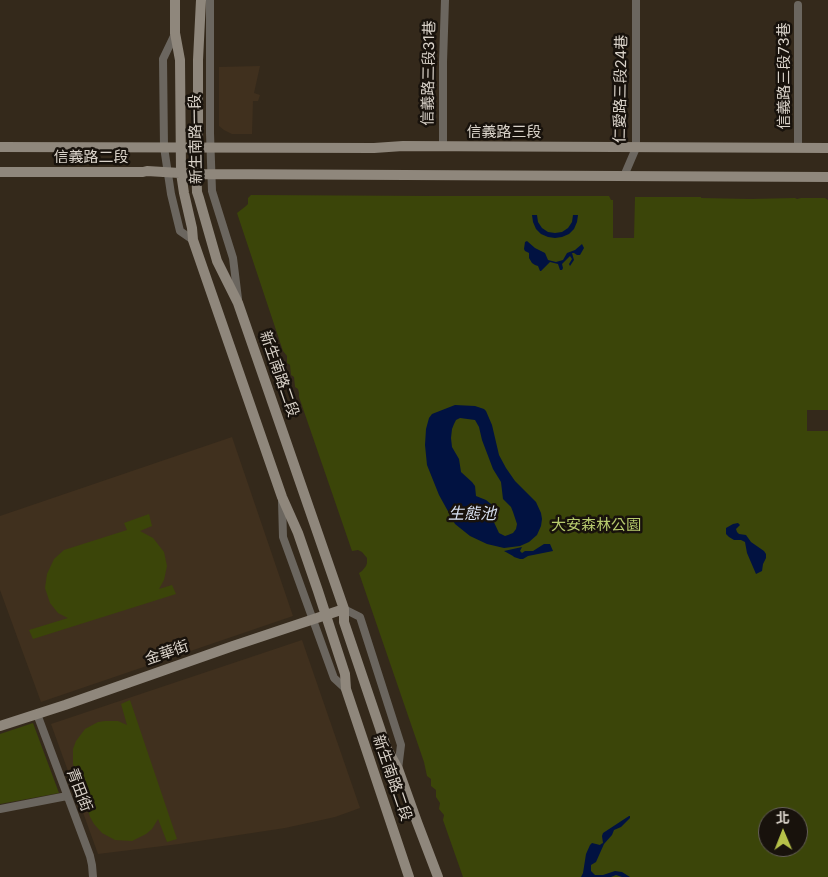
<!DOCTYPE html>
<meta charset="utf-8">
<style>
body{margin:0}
#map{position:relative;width:828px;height:877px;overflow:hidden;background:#34291b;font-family:Inter,"Noto Sans TC",sans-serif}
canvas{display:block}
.north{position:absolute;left:758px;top:807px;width:50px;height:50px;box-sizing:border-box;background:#18120c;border:1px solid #655f58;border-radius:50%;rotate:359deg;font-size:14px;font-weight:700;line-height:20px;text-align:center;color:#d9d2c9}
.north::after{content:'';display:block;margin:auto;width:18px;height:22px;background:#b6c149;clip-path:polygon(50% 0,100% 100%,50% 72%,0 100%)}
</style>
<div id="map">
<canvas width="828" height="877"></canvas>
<div class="north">北</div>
</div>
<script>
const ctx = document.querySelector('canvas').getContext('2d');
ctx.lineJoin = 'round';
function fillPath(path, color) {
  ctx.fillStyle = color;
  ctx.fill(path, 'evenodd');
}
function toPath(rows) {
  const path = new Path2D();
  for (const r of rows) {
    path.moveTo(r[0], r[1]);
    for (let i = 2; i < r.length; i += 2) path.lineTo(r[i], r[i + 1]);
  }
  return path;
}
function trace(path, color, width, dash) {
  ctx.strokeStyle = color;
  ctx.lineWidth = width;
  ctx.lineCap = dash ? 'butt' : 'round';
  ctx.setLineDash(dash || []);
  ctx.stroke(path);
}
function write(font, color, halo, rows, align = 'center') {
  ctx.font = font + ' Inter,"Noto Sans TC",sans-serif';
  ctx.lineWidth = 5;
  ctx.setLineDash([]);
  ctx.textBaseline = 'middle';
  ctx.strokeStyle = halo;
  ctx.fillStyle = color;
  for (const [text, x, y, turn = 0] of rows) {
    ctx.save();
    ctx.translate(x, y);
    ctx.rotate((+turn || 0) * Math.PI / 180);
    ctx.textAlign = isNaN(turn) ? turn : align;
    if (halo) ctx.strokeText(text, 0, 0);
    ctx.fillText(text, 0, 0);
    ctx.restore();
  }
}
fillPath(toPath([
 [260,66,254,93,260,95,258,101,253,101,252,134,232,134,224,130,219,126,219,67],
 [232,437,293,616,41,702,0,590,0,516],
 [302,640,360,808,335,817,285,828,179,844,98,854,51,724]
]), '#40301e');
fillPath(toPath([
 [251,195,430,196,609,196,611,200,613,200,613,238,634,238,635,197,701,197,701,198,750,199,795,198,797,199,801,198,825,198,828,200,828,410,807,410,807,431,828,431,828,877,463,877,443,820,444,815,439,809,440,803,436,797,436,790,431,786,431,779,427,776,424,762,359,573,362,571,366,566,367,563,367,558,362,552,358,550,352,551,299,397,299,393,298,389,295,387,294,377,291,375,290,365,287,363,287,356,283,351,237,213,246,206,248,204,248,198],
 [768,817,798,817,798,847,768,847],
 [149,514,152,526,140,531,153,538,164,552,167,566,164,580,159,589,172,585,176,594,33,639,29,630,68,618,58,613,50,603,45,588,47,574,54,559,64,550,127,530,124,523],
 [130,700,177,839,167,842,158,819,152,829,146,834,132,841,115,840,102,833,94,824,90,817,73,764,73,749,76,741,85,729,98,722,105,721,118,721,127,725,121,704],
 [33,723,59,793,0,804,0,734]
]), '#3b4509');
fillPath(toPath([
 [532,215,537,215,538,222,542,228,548,232,555,233,562,232,568,228,572,222,573,215,578,215,577,222,574,229,569,234,562,237,555,238,548,237,541,234,536,229,533,222],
 [527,241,535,248,545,253,548,260,556,262,563,260,567,253,575,250,582,244,584,248,580,255,577,255,574,253,572,253,574,260,570,266,569,264,572,259,570,256,562,264,563,268,562,270,560,270,558,264,550,262,541,271,540,271,538,266,535,265,532,263,529,258,529,253,525,251,524,249,525,242],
 [455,405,475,406,484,409,486,411,492,425,499,455,506,468,515,481,536,502,541,513,542,519,541,526,537,535,529,542,520,546,504,548,487,544,470,536,455,524,439,495,427,465,425,445,426,429,429,418,432,414],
 [460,418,475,420,479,427,482,440,493,469,501,482,503,499,511,507,513,512,517,524,516,529,513,533,508,535,505,536,499,533,492,518,491,504,486,500,476,496,475,486,472,482,461,472,459,459,452,447,451,438,452,429,454,424,456,420],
 [738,523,740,525,736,529,737,532,739,534,746,535,751,542,764,551,766,554,766,558,763,564,762,571,756,574,747,553,745,542,741,540,734,540,729,537,726,534,726,528,733,524],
 [544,544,550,544,553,551,528,556,523,559,520,559,514,557,513,556,504,551,522,547,520,551,522,553,525,551,533,551],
 [629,816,630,816,630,818,621,827,614,830,612,835,604,844,596,862,591,865,591,871,595,875,603,875,615,871,622,872,630,877,622,877,616,875,611,877,581,877,583,873,586,854,590,845,592,843,600,845,601,844,603,843,602,836,603,833]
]), '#011241');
trace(toPath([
 [210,0,210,133,212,191,233,258,238,299],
 [175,34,163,59,164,147,171,194,180,231,193,240],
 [443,147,443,62,445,0],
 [798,148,798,5],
 [624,176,636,148,636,0],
 [282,501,283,537,334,678,346,689],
 [344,609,360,617,401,745,398,769],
 [37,714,90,856,92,865,93,877],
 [0,809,67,796]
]), '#6b665f', 8);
trace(toPath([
 [175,0,175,33,180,60,181,173,184,193,192,228,193,240,282,497,298,533,318,591,345,674,346,689,409,877],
 [201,0,198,60,198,147,196,160,197,192,199,198,217,261,238,303,344,609,344,622,387,749,398,769,417,822,438,877],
 [0,147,374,148,403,146,828,148],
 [0,172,143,172,147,171,196,174,828,177],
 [0,726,65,705,233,646,344,609]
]), '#8f877c', 10);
write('15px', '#d9d2c9', '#18120c', [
 ["信義路三段31巷",429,73,-89],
 ["信義路三段73巷",784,76,-90],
 ["仁愛路三段24巷",621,89,-89],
 ["信義路三段",504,132],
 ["新生南路一段",196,139,-91],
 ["信義路二段",91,157],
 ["新生南路二段",279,374,71],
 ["金華街",167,653,-19],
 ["新生南路二段",392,778,71],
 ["青田街",79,790,69]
]);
write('15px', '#b7ca6d', '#18120c', [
 ["大安森林公園",596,525]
]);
write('italic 16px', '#d8e1f2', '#18120c', [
 ["生態池",472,514]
]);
</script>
